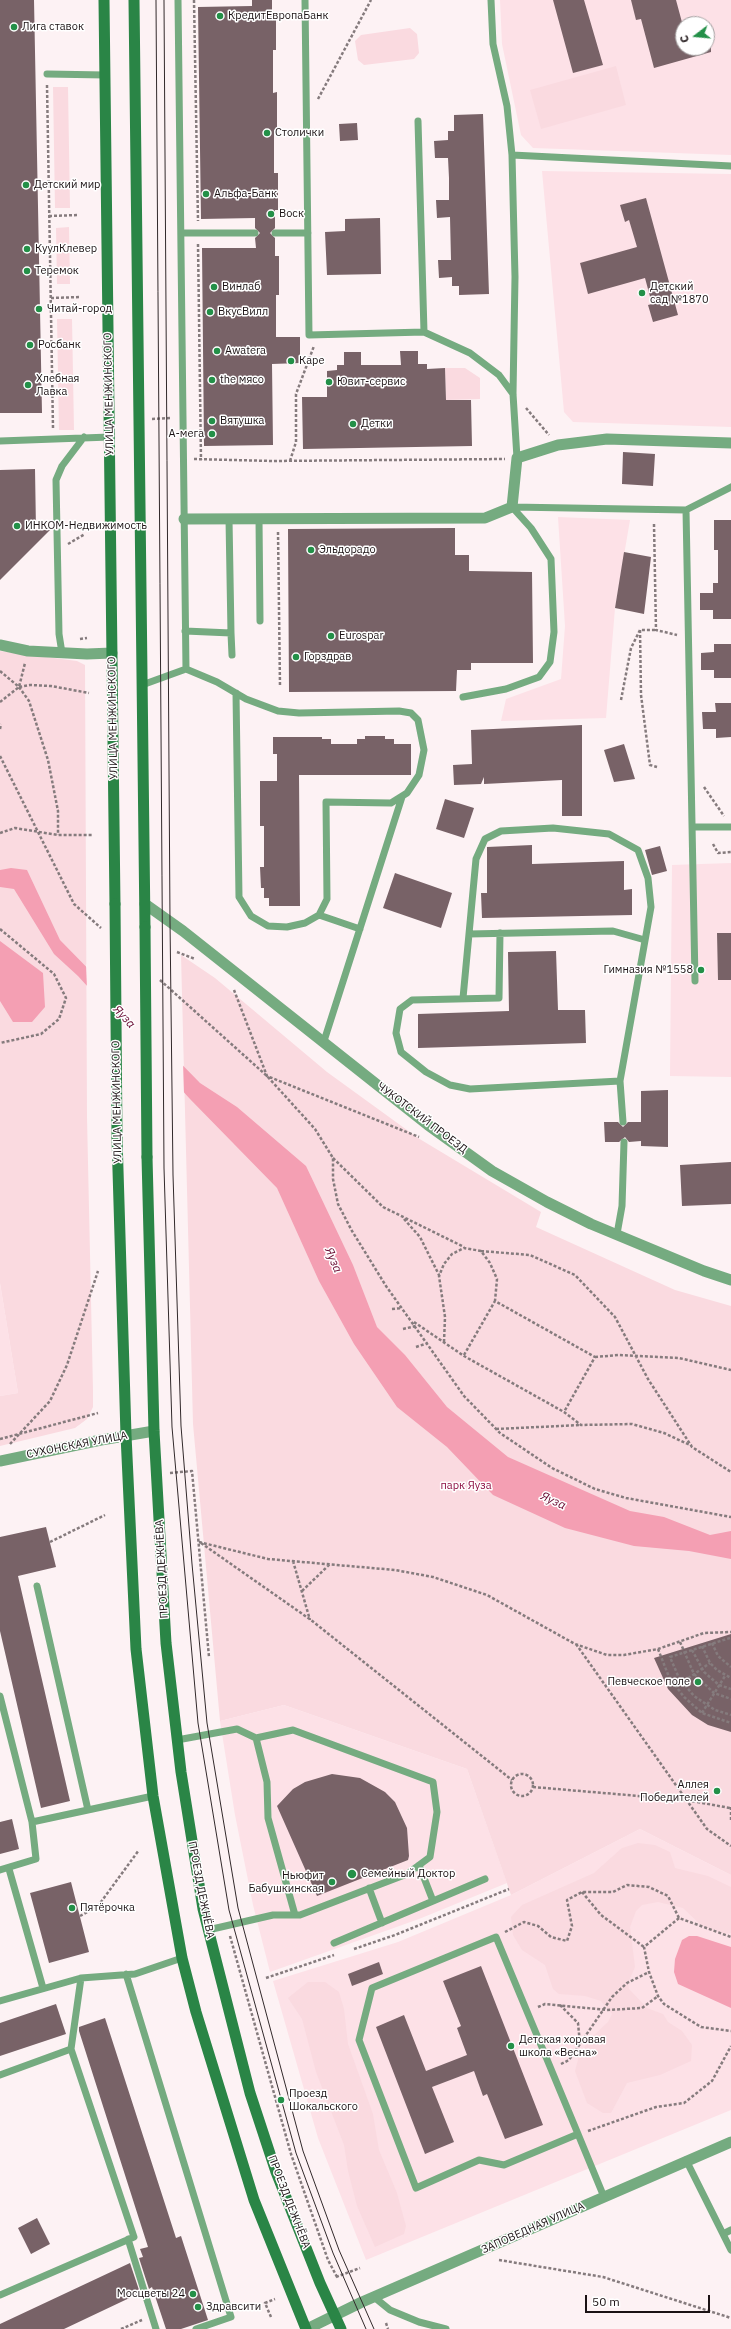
<!DOCTYPE html>
<meta charset="utf-8">
<style>
body{margin:0}
#map{position:relative;width:731px;height:2329px;overflow:hidden;background:#fdf2f4;font-family:"IBM Plex Sans",sans-serif}
canvas{display:block}
.north{position:absolute;left:675px;top:16px;width:40px;height:40px;box-sizing:border-box;background:#fff;border:1px solid #a4a0a1;border-radius:50%;rotate:254deg;font-size:11px;font-weight:700;line-height:16px;text-align:center;color:#1b1214}
.north::after{content:'';display:block;margin:auto;width:14px;height:18px;background:#239048;clip-path:polygon(50% 0,100% 100%,50% 72%,0 100%)}
.scale{position:absolute;left:585px;top:2295px;width:125px;height:18px;box-sizing:border-box;border:2px solid #1b1214;border-top:0;padding-left:5px;font-size:12px;line-height:14px;white-space:nowrap;color:#1b1214;-webkit-text-stroke:3px #fff;paint-order:stroke}
</style>
<div id="map">
<canvas width="731" height="2329"></canvas>
<div class="north">С</div>
<div class="scale">50 m</div>
</div>
<script>
const ctx = document.querySelector('canvas').getContext('2d');
ctx.lineJoin = 'round';
function fillPath(path, color) {
  ctx.fillStyle = color;
  ctx.fill(path, 'evenodd');
}
function toPath(rows) {
  const path = new Path2D();
  for (const r of rows) {
    if (r.length === 3) {
      path.moveTo(r[0] + r[2], r[1]);
      path.arc(r[0], r[1], r[2], 0, 2 * Math.PI);
      continue;
    }
    path.moveTo(r[0], r[1]);
    for (let i = 2; i < r.length; i += 2) path.lineTo(r[i], r[i + 1]);
  }
  return path;
}
function trace(path, color, width, dash) {
  ctx.strokeStyle = color;
  ctx.lineWidth = width;
  ctx.lineCap = dash ? 'butt' : 'round';
  ctx.setLineDash(dash || []);
  ctx.stroke(path);
}
function write(font, color, halo, rows, align = 'center') {
  ctx.font = font + ' "IBM Plex Sans",sans-serif';
  ctx.lineWidth = 3;
  ctx.setLineDash([]);
  ctx.textBaseline = 'middle';
  ctx.strokeStyle = halo;
  ctx.fillStyle = color;
  for (const [text, x, y, turn = 0] of rows) {
    ctx.save();
    ctx.translate(x, y);
    ctx.rotate((+turn || 0) * Math.PI / 180);
    ctx.textAlign = isNaN(turn) ? turn : align;
    if (halo) ctx.strokeText(text, 0, 0);
    ctx.fillText(text, 0, 0);
    ctx.restore();
  }
}
fillPath(toPath([
 [500,0,731,0,731,155,533,148,521,135,502,44],
 [683,24,707,24,707,48,683,48],
 [542,171,731,174,731,427,573,422,564,412],
 [558,517,630,520,615,608,606,718,501,721,506,699,561,679,565,626],
 [731,863,731,1077,670,1076,672,865],
 [0,1283,18,1393,0,1396],
 [284,1705,467,1769,507,1883,419,1919,270,1972,253,1905,235,1815,220,1721],
 [640,1829,731,1875,731,2110,366,2260,318,2138,273,1981,398,1942,511,1895]
]), '#fde1e7');
fillPath(toPath([
 [410,28,417,34,419,53,414,59,364,65,358,60,355,41,361,35],
 [616,66,626,105,541,129,530,90],
 [53,87,68,87,70,208,55,208],
 [69,227,70,284,57,284,56,228],
 [57,319,72,319,74,430,59,430],
 [445,368,465,368,480,378,480,399,446,400],
 [0,651,77,661,85,665,87,1117,93,1391,93,1407,87,1419,75,1428,0,1446,0,1396,18,1393,0,1283],
 [181,955,215,978,327,1072,418,1138,541,1212,536,1227,675,1290,731,1306,731,1875,640,1829,511,1895,467,1769,284,1705,220,1721,193,1424],
 [638,1843,655,1845,670,1852,675,1868,708,1876,731,1887,731,1933,724,1934,702,1926,683,1908,658,1902,642,1905,636,1911,630,1927,635,1967,628,1983,629,1989,647,2008,663,2014,668,2022,682,2031,692,2045,691,2061,660,2075,627,2083,611,2113,603,2113,587,2103,575,2071,579,2056,589,2040,608,2022,612,2014,601,2001,585,1996,559,1994,553,1989,545,1965,522,1950,513,1935,511,1917,522,1905,594,1873,622,1848],
 [308,1982,325,1982,339,1992,344,2009,348,2044,373,2114,379,2150,397,2193,406,2226,404,2234,375,2247,357,2206,348,2171,344,2145,316,2072,302,2019,288,1998]
]), '#fadae0');
fillPath(toPath([
 [11,868,27,870,60,940,200,1083,237,1107,306,1166,353,1265,377,1327,405,1355,447,1407,508,1457,630,1511,664,1517,710,1535,731,1531,731,1559,689,1551,634,1546,565,1528,493,1495,447,1447,397,1407,354,1344,319,1281,277,1188,190,1099,78,976,54,954,14,889,0,887,0,870],
 [0,941,43,973,45,1007,32,1022,13,1022,0,1001],
 [689,1936,697,1936,731,1947,731,2008,678,1984,674,1972,675,1959,682,1940]
]), '#f49fb3');
fillPath(toPath([
 [86,964,183,1063,184,1095,87,989]
]), '#fdf2f4');
fillPath(toPath([
 [0,0,34,0,42,413,0,413],
 [252,0,272,0,272,14,276,14,276,50,273,50,273,93,277,92,277,130,274,130,274,173,278,173,278,210,275,210,275,228,270,233,275,238,275,256,279,256,279,295,276,295,276,337,300,337,300,363,272,364,273,445,204,446,202,248,256,248,255,238,260,233,255,228,255,218,201,219,198,7,252,6],
 [553,0,584,0,603,65,573,73],
 [631,0,676,0,683,26,683,48,711,48,711,52,654,68,641,19,636,20],
 [483,114,489,294,459,295,459,286,452,286,452,277,439,278,438,260,451,260,450,217,437,218,436,200,449,200,449,178,448,158,435,158,434,141,448,140,448,131,454,131,454,115],
 [357,123,358,140,340,141,339,124],
 [646,198,678,315,653,322,648,305,652,304,645,278,588,294,580,263,637,247,629,220,625,222,620,205],
 [380,218,381,274,327,275,325,232,345,231,345,219],
 [400,351,418,351,418,364,427,364,427,369,445,368,446,400,471,400,472,446,303,449,302,397,327,397,327,371,337,370,337,365,344,365,344,352,361,352,361,365,401,365],
 [623,452,655,454,653,486,622,484],
 [35,469,36,530,50,530,0,580,0,470],
 [714,520,731,520,731,619,713,619,713,610,700,610,700,593,713,593,713,583,718,583,718,550,714,550],
 [455,528,455,555,469,555,469,571,532,572,533,663,471,663,471,670,457,670,456,691,289,692,288,529],
 [624,552,651,557,644,614,615,608],
 [714,644,731,644,731,678,714,678,714,670,701,670,701,653,714,652],
 [715,703,731,703,731,737,716,738,716,729,703,729,702,712,716,712],
 [582,725,582,816,562,816,562,780,484,784,484,777,481,784,454,785,453,765,472,764,471,730],
 [365,736,385,736,385,739,394,739,394,744,411,744,411,775,299,775,300,906,269,906,269,898,264,898,264,888,261,888,260,867,264,867,264,826,260,826,260,781,277,781,277,754,273,754,273,737,322,737,322,739,331,739,331,744,357,744,357,739,365,739],
 [624,744,635,779,614,782,604,750],
 [445,799,474,808,464,838,436,829],
 [532,845,532,864,624,861,624,890,632,889,632,915,482,918,481,893,487,893,487,847],
 [660,846,667,871,652,875,645,850],
 [395,873,452,893,441,928,383,908],
 [717,933,731,933,731,980,718,980],
 [556,951,558,1010,585,1010,586,1043,418,1048,418,1014,509,1011,508,952],
 [668,1090,668,1147,641,1146,641,1141,629,1142,625,1137,619,1142,605,1142,604,1122,618,1122,623,1127,628,1122,641,1122,641,1091],
 [731,1162,731,1204,682,1206,680,1165],
 [46,1527,56,1567,18,1576,70,1801,41,1808,0,1631,0,1537],
 [731,1634,731,1732,708,1725,692,1715,668,1689,654,1658],
 [332,1774,360,1778,385,1792,395,1802,407,1828,409,1856,408,1860,317,1896,277,1806,293,1789,305,1782],
 [12,1819,19,1849,0,1854,0,1822],
 [71,1882,89,1952,49,1963,30,1893],
 [379,1962,383,1974,352,1986,348,1974],
 [481,1966,543,2125,505,2139,487,2094,483,2096,474,2071,432,2087,454,2142,425,2154,376,2027,404,2015,426,2071,467,2055,457,2028,461,2026,443,1981],
 [56,2004,66,2034,0,2056,0,2023],
 [105,2018,176,2238,181,2236,208,2320,181,2329,166,2329,152,2287,149,2289,139,2258,143,2257,140,2249,148,2247,79,2031,79,2027],
 [37,2218,50,2244,31,2254,18,2228],
 [130,2263,140,2293,64,2329,0,2329,0,2324]
]), '#786267');
trace(toPath([
 [194,0,198,221],
 [47,85,53,428],
 [318,99,371,0],
 [49,216,79,215],
 [198,244,201,460],
 [51,298,80,297],
 [526,408,549,435],
 [152,419,172,418],
 [194,459,272,461,505,459],
 [290,461,296,442,296,394,314,346],
 [654,524,656,630,677,635],
 [278,532,280,686],
 [68,544,85,534],
 [640,630,641,695,650,765,657,767],
 [80,639,87,638],
 [0,671,19,687,30,685,51,686,89,693],
 [19,687,29,701,48,760,58,811,58,835],
 [621,700,631,648,640,630,656,630],
 [0,702,19,687,25,663],
 [0,729,1,724],
 [0,756,74,904,101,928],
 [704,787,724,816],
 [0,833,15,828,58,835,93,835],
 [713,844,718,853,731,852],
 [0,929,54,974,66,998,59,1019,41,1034,0,1043],
 [177,952,195,959],
 [160,980,267,1076,315,1129,333,1158,333,1179,338,1204,352,1231,386,1286,464,1396,500,1433,552,1468,595,1489,626,1498,731,1517],
 [234,990,267,1076,419,1137],
 [333,1158,383,1207,464,1247],
 [404,1219,420,1237,439,1275],
 [481,1251,530,1255,575,1275,615,1317,648,1379,692,1447,731,1472],
 [392,1309,402,1308],
 [414,1322,464,1356,564,1412,581,1425,632,1424,664,1433,692,1446],
 [403,1329,416,1326],
 [444,1342,445,1317,439,1276,444,1264,452,1254,464,1248,481,1251,490,1263,497,1279,495,1301],
 [416,1347,428,1343],
 [464,1355,495,1301,595,1357,564,1412],
 [595,1357,619,1355,679,1358,731,1370],
 [496,1429,581,1425],
 [0,1439,98,1413],
 [10,1444,50,1401,67,1365,98,1271],
 [170,1473,192,1471,209,1657],
 [50,1542,105,1515],
 [199,1542,268,1559,395,1570,433,1577,487,1595,575,1644,607,1655,624,1655,658,1649,704,1633,731,1632],
 [201,1543,311,1620,512,1780],
 [293,1561,310,1620],
 [302,1591,330,1564],
 [730,1638,670,1657,679,1678,694,1696,715,1710,731,1715],
 [680,1642,694,1674,714,1693,731,1699],
 [712,1643,718,1656,731,1667],
 [576,1644,707,1829,731,1846],
 [702,1646,710,1663,717,1670,731,1678],
 [658,1649,669,1677,684,1697,702,1713,731,1723],
 [692,1650,704,1672,719,1685,731,1689],
 [676,1687,710,1663],
 [702,1713,725,1676],
 [522,1785,11],
 [533,1787,686,1800,730,1808],
 [731,1807,731,1820],
 [582,1892,601,1915,644,1947],
 [80,1916,98,1906,139,1850],
 [679,1918,644,1947,649,1972,658,1996,664,2004,701,2027,731,2031],
 [505,1932,524,1922,538,1926,551,1937,567,1941,572,1926,567,1900,582,1892,613,1892,627,1885,649,1887,668,1896,679,1918,731,1937],
 [230,1936,291,2154,328,2260,337,2277],
 [354,1949,395,1935,509,1889],
 [266,1978,334,1955],
 [560,2005,578,2023,580,2044],
 [538,2007,545,2004,607,2010,642,2008,658,1996],
 [561,2064,569,2060,612,1997,627,1983,649,1972],
 [588,2131,656,2107,684,2103,712,2081,731,2046],
 [499,2260,603,2277,731,2318],
 [336,2277,360,2268],
 [271,2317,265,2303,275,2299],
 [386,2323,388,2329],
 [121,2329,142,2320]
]), '#857b7d', 2.5, [3, 2]);
trace(toPath([
 [178,0,186,669],
 [305,0,309,335,424,332,470,353,499,375,513,394],
 [491,0,493,44,507,106,512,155,515,277,513,394,517,458],
 [47,74,105,75],
 [418,121,424,332],
 [512,155,731,166],
 [181,233,255,233],
 [275,233,308,233],
 [0,441,110,437],
 [512,507,686,510,731,487],
 [686,510,695,981],
 [259,519,260,621],
 [185,631,231,633,229,519],
 [231,633,232,655],
 [62,653,59,634,56,480,62,466,84,437],
 [142,685,186,669,217,682,246,699,278,711,299,713,399,711,411,713,418,720,424,750,419,775,407,793,391,803,326,802,327,899,319,915,305,923,287,927,268,926,251,916,239,897,236,693],
 [463,697,506,689,539,677,550,662,554,632,551,559,531,528,512,507],
 [692,827,731,827],
 [319,915,360,929],
 [500,933,499,998,412,1000,400,1009,396,1033,401,1052,426,1072,450,1085,470,1089,620,1081],
 [469,934,613,931,645,940],
 [463,998,476,859,485,839,501,831,553,828,609,834,638,850,648,878,651,907,620,1081,623,1122],
 [324,1041,402,797],
 [617,1234,622,1206,624,1142],
 [37,1586,88,1810],
 [0,1696,32,1822],
 [256,1738,267,1782,268,1818,295,1915],
 [177,1740,237,1729,256,1738,293,1730,433,1782,437,1812,430,1857,407,1874,300,1915,273,1915,208,1930],
 [419,1865,433,1901],
 [9,1869,43,1988],
 [0,1870,36,1859,32,1822,153,1796],
 [369,1888,382,1923],
 [334,1943,485,1879],
 [126,1974,231,2317,196,2329],
 [0,2001,81,1978,135,1974,182,1958],
 [0,2075,71,2049],
 [578,2134,504,2165,479,2160,416,2188,359,2040,372,1988,496,1937,551,2069,578,2134,604,2197],
 [686,2160,731,2250],
 [723,2234,731,2230],
 [128,2239,156,2329],
 [0,2295,134,2237,71,2049,81,1978],
 [374,2297,390,2310,419,2322,446,2329]
]), '#75ab80', 7);
trace(toPath([
 [184,519,485,518,512,507,517,458,558,445,607,439,731,443],
 [0,645,28,651,87,654,112,653],
 [145,904,183,931,428,1125,492,1171,547,1202,591,1224,704,1271,731,1280]
]), '#75ab80', 11);
trace(toPath([
 [0,1461,101,1440,154,1431],
 [307,2329,362,2302,731,2142]
]), '#75ab80', 11);
trace(toPath([
 [104,0,115,904],
 [134,0,145,927],
 [117,1137,126,1435,136,1649,153,1796,182,1958,196,2012,254,2200,306,2329],
 [147,1157,154,1431,166,1643,181,1772,203,1909,250,2093,276,2172,320,2283,341,2329]
]), '#2a8546', 11);
trace(toPath([
 [156,0,164,1168,172,1427,198,1723,229,1910,296,2153,333,2253,366,2329],
 [164,0,170,921,173,1175,181,1426,192,1564,207,1723,238,1908,303,2151,339,2250,374,2329]
]), '#32292b', 1);
trace(toPath([
 [115,904,117,1137],
 [145,927,147,1157]
]), '#2a8546', 11);
for (const [x, y, r, color] of [
 [220,16,4,"#239048"],
 [14,27,4,"#239048"],
 [267,133,4,"#239048"],
 [26,185,4,"#239048"],
 [206,194,4,"#239048"],
 [271,214,4,"#239048"],
 [27,249,4,"#239048"],
 [27,271,4,"#239048"],
 [214,287,4,"#239048"],
 [642,293,4,"#239048"],
 [39,309,4,"#239048"],
 [210,312,4,"#239048"],
 [30,345,4,"#239048"],
 [217,351,4,"#239048"],
 [291,361,4,"#239048"],
 [212,380,4,"#239048"],
 [329,382,4,"#239048"],
 [28,385,4,"#239048"],
 [212,421,4,"#239048"],
 [353,424,4,"#239048"],
 [212,434,4,"#239048"],
 [17,526,4,"#239048"],
 [311,550,4,"#239048"],
 [331,636,4,"#239048"],
 [296,657,4,"#239048"],
 [701,970,4,"#239048"],
 [698,1682,4,"#239048"],
 [717,1791,4,"#239048"],
 [352,1874,5,"#239048"],
 [332,1882,4,"#239048"],
 [72,1908,4,"#239048"],
 [511,2046,4,"#239048"],
 [281,2100,4,"#239048"],
 [193,2294,4,"#239048"],
 [198,2307,4,"#239048"]
]) {
  const dot = new Path2D();
  dot.arc(x, y, r, 0, 2 * Math.PI);
  ctx.fillStyle = color;
  ctx.fill(dot);
  trace(dot, '#fff', 1.5);
}
write('11px', '#1b1214', '#fff', [
 ["КредитЕвропаБанк",228,16],
 ["Лига ставок",22,27],
 ["Столички",275,133],
 ["Детский мир",34,185],
 ["Альфа-Банк",214,194],
 ["Воск",279,214],
 ["КуулКлевер",35,249],
 ["Теремок",35,271],
 ["Винлаб",222,287],
 ["Детский",650,287],
 ["сад №1870",650,300],
 ["Читай-город",47,309],
 ["ВкусВилл",218,312],
 ["Росбанк",38,345],
 ["Awatera",225,351],
 ["Каре",299,361],
 ["Хлебная",36,379],
 ["Лавка",36,392],
 ["the мясо",220,380],
 ["Ювит-сервис",337,382],
 ["Вятушка",220,421],
 ["Детки",361,424],
 ["А-мега",204,434,"right"],
 ["ИНКОМ-Недвижимость",25,526],
 ["Эльдорадо",319,550],
 ["Eurospar",339,636],
 ["Горздрав",304,657],
 ["Гимназия №1558",693,970,"right"],
 ["Певческое поле",690,1682,"right"],
 ["Аллея",709,1785,"right"],
 ["Победителей",709,1798,"right"],
 ["Семейный Доктор",361,1874],
 ["Ньюфит",324,1876,"right"],
 ["Бабушкинская",324,1889,"right"],
 ["Пятёрочка",80,1908],
 ["Детская хоровая",519,2040],
 ["школа «Весна»",519,2053],
 ["Проезд",289,2094],
 ["Шокальского",289,2107],
 ["Мосцветы 24",185,2294,"right"],
 ["Здравсити",206,2307]
], 'left');
write('11px', '#1b1214', '#fff', [
 ["УЛИЦА МЕНЖИНСКОГО",109,394,-91],
 ["УЛИЦА МЕНЖИНСКОГО",113,718,-91],
 ["УЛИЦА МЕНЖИНСКОГО",117,1102,-91],
 ["ЧУКОТСКИЙ ПРОЕЗД",422,1118,37],
 ["СУХОНСКАЯ УЛИЦА",77,1445,-11],
 ["ПРОЕЗД ДЕЖНЁВА",162,1569,-93],
 ["ПРОЕЗД ДЕЖНЁВА",201,1890,79],
 ["ПРОЕЗД ДЕЖНЁВА",289,2202,69],
 ["ЗАПОВЕДНАЯ УЛИЦА",533,2228,-24]
]);
write('11px', '#8c0e42', '#fff', [
 ["парк Яуза",466,1486]
]);
write('italic 12px', '#66062e', '#fff', [
 ["Яуза",124,1017,47],
 ["Яуза",333,1260,67],
 ["Яуза",553,1501,24]
]);
</script>
